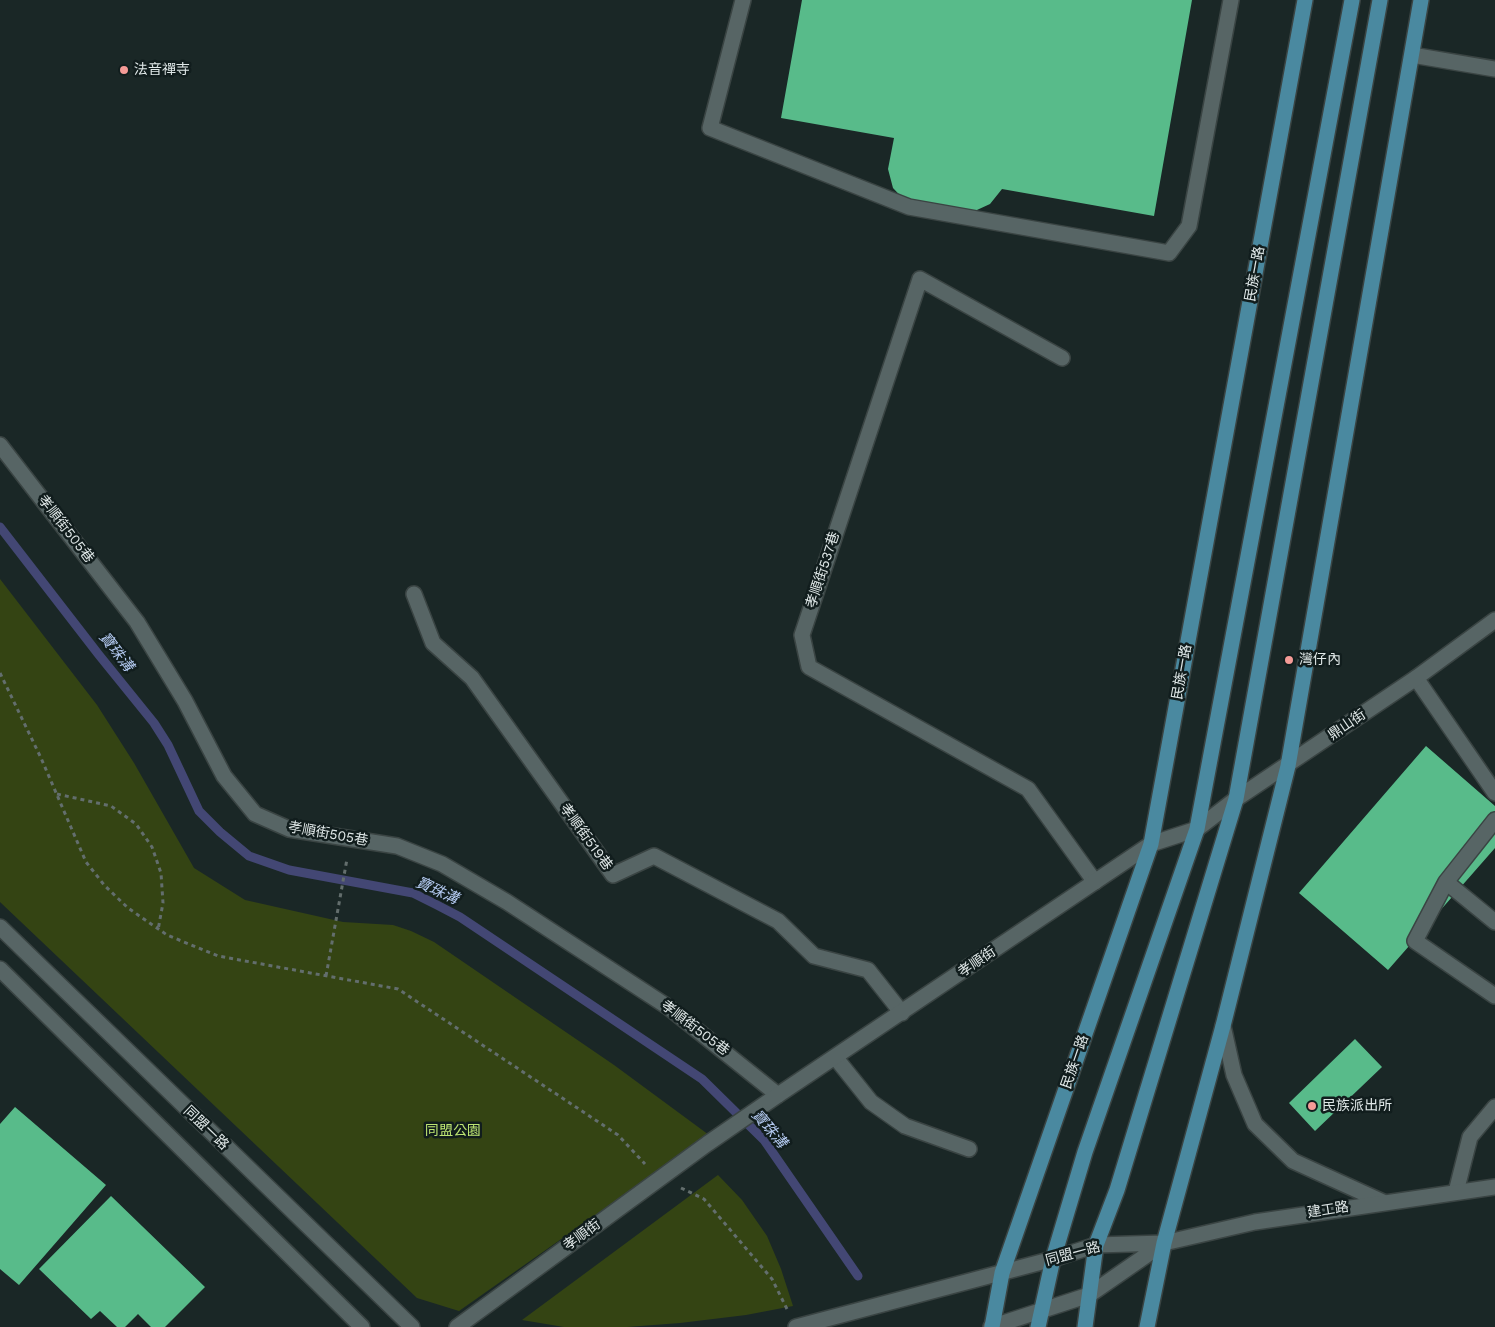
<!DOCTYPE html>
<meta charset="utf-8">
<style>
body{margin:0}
canvas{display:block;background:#1a2726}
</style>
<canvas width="1495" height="1327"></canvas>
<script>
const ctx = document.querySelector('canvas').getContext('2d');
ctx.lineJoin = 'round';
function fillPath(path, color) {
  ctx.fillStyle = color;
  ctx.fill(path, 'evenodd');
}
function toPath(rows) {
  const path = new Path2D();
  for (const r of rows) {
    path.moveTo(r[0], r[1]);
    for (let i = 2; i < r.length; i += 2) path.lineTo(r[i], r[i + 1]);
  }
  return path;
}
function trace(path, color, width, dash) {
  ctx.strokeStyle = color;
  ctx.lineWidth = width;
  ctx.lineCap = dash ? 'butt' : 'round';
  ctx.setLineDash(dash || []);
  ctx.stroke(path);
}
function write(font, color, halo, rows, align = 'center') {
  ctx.font = font + ' "Work Sans","Noto Sans TC",sans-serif';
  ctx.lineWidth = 5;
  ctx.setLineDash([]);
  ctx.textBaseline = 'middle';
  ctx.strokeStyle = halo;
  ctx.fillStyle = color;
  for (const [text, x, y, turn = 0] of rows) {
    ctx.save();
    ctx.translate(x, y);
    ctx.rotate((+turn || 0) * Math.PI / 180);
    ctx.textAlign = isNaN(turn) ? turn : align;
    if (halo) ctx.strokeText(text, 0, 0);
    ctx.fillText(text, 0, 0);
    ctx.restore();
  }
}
fillPath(toPath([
 [0,579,97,705,134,763,194,868,245,900,343,922,393,925,411,931,434,942,614,1065,709,1135,459,1311,417,1298,0,902],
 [718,1175,742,1200,767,1236,781,1269,793,1306,746,1315,680,1323,627,1327,564,1327,522,1320]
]), '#344413');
trace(toPath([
 [0,527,99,655,154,723,168,745,199,811,220,832,249,856,289,870,413,893,437,905,460,917,702,1079,764,1140,858,1276]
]), '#434774', 9);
fillPath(toPath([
 [802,0,1192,0,1154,216,1002,189,990,204,966,215,908,204,893,188,888,169,894,138,781,118],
 [1426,746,1495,806,1495,848,1388,970,1299,893],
 [1355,1039,1382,1067,1315,1131,1289,1103],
 [15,1107,106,1185,19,1285,0,1269,0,1124],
 [111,1196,205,1287,165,1327,151,1327,138,1314,125,1327,117,1327,100,1311,91,1319,39,1269]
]), '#58bb8a');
const lane = toPath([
 [743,0,710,128,909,207,1169,253,1189,226,1231,0],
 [1412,55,1495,69],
 [1062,358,920,279,802,635,809,667,1028,789,1095,882],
 [0,445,137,622,185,701,224,776,255,814,289,829,397,846,442,864,507,902,668,1007,778,1095],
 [414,594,433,643,472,678,613,875,654,856,778,921,814,956,868,970,902,1013],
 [1416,678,1495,793],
 [1495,820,1446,882,1415,941,1495,996],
 [1446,882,1495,922],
 [835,1057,871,1102,905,1126,969,1149],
 [1456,1192,1470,1137,1495,1107]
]);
const street = toPath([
 [1223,1026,1234,1075,1255,1124,1293,1161,1383,1202],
 [457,1327,707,1144,778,1095,1151,844,1197,829,1236,799,1416,678,1495,620]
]);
const secondary = toPath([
 [0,927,412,1327],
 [0,969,362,1327],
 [796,1327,1053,1259,1096,1245,1164,1243,1255,1222,1495,1187],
 [991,1327,1089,1295,1164,1243]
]);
const primary = toPath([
 [992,1327,1002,1273,1151,844,1305,0],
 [1038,1327,1053,1259,1085,1152,1197,829,1352,0],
 [1085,1327,1096,1245,1117,1190,1236,799,1380,0],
 [1147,1327,1164,1243,1223,1026,1288,766,1421,0]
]);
trace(lane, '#3a4443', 18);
trace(street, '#3a4443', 18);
trace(secondary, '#3a4443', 18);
trace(primary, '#3a4443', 18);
trace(toPath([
 [0,673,41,758,86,862,105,886,128,908,167,935,218,956,398,989,618,1135,645,1164],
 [57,794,111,806,136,824,152,847,161,873,163,903,158,930],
 [326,976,347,859],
 [681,1188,704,1199,772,1279,787,1309]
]), '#636e6d', 3, [4, 4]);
trace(lane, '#576565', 15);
trace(street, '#576565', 15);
trace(secondary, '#576565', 15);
trace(primary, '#4a89a0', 15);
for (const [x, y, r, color] of [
 [124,70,5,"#f59b97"],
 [1289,660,5,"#f59b97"],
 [1312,1106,5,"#f59b97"]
]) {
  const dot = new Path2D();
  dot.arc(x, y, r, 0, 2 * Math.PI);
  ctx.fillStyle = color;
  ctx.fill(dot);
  trace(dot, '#111d1d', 2);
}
write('14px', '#e0e8e8', '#111d1d', [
 ["法音禪寺",134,70],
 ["灣仔內",1299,660],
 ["民族派出所",1322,1106]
], 'left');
write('14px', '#e0e8e8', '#111d1d', [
 ["民族一路",1255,274,-80],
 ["孝順街505巷",66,529,52],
 ["孝順街537巷",823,570,-72],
 ["民族一路",1182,672,-80],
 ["鼎山街",1347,725,-34],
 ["孝順街505巷",328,834,10],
 ["孝順街519巷",586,837,54],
 ["孝順街",977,962,-34],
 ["孝順街505巷",695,1028,37],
 ["民族一路",1075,1062,-71],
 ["同盟一路",206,1128,44],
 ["建工路",1328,1210,-9],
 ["孝順街",582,1235,-36],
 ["同盟一路",1073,1254,-15]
]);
write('14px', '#bde572', '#111d1d', [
 ["同盟公園",453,1131]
]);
write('italic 15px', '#b4caf1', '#111d1d', [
 ["寶珠溝",116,652,52],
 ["寶珠溝",437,891,24],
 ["寶珠溝",769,1129,49]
]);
</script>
